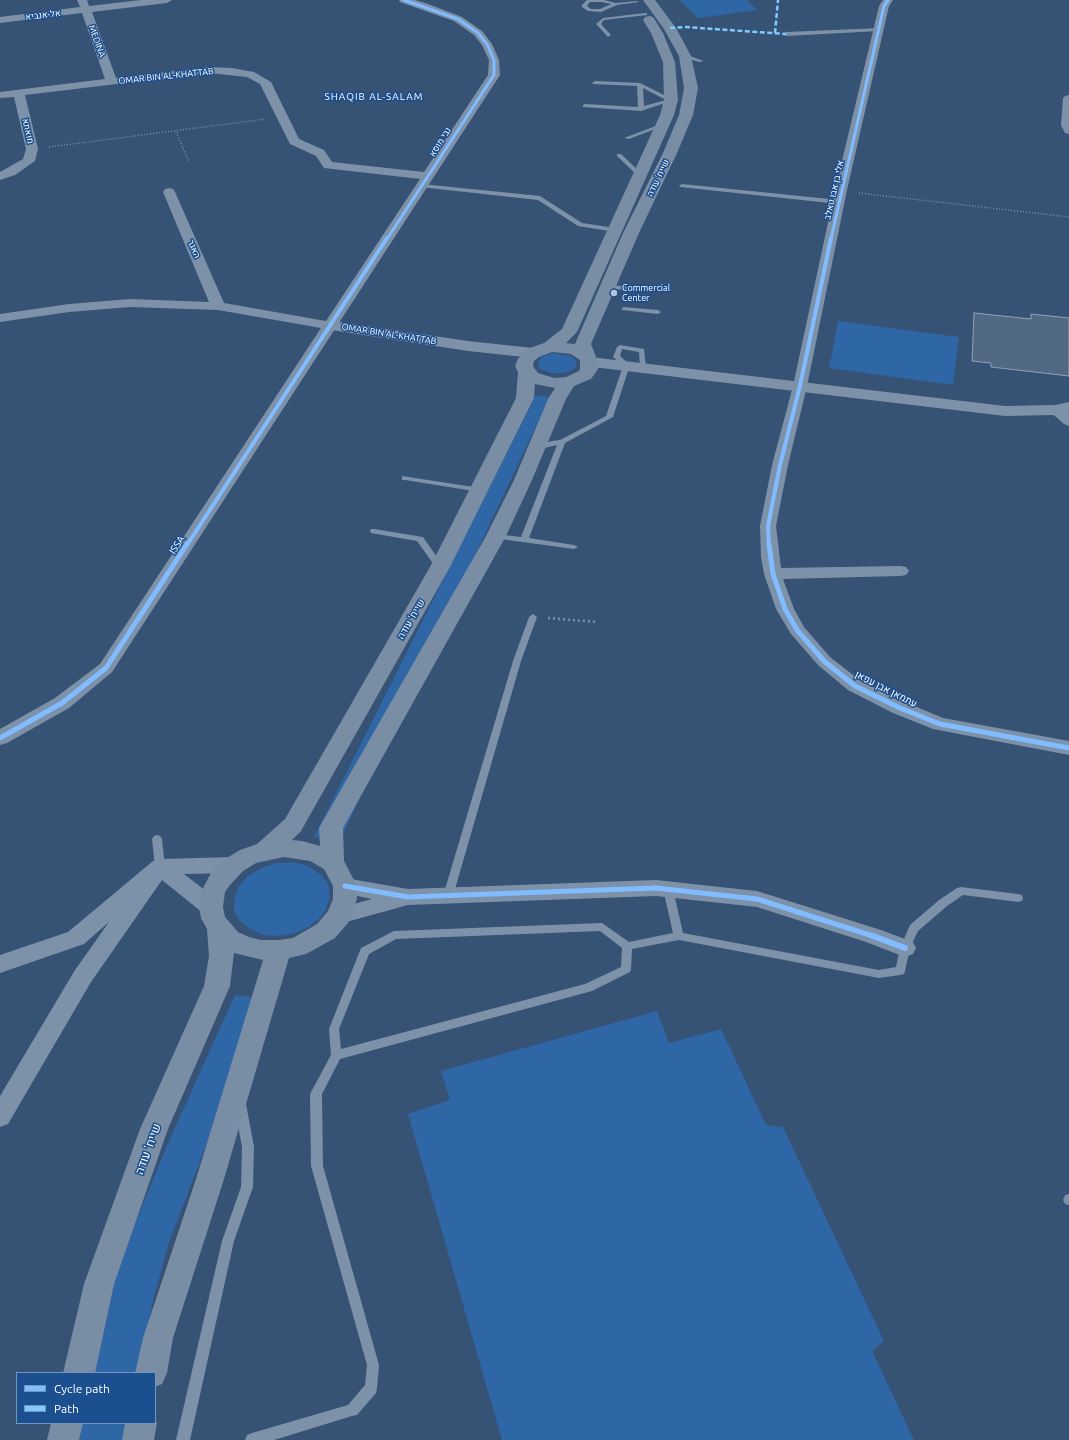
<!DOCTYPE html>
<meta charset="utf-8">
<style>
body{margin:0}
#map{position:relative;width:1069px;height:1440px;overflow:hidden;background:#365274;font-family:Ubuntu,sans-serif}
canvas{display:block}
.legend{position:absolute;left:16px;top:1372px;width:140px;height:52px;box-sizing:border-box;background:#1b4f8f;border:1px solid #7695bc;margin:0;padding:5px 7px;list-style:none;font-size:12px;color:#fff}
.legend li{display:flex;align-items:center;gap:8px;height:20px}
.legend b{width:20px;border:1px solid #7695bc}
</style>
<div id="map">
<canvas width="1069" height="1440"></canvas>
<ul class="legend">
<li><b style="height:5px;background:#80bcff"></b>Cycle path</li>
<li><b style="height:5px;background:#80caff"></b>Path</li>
</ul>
</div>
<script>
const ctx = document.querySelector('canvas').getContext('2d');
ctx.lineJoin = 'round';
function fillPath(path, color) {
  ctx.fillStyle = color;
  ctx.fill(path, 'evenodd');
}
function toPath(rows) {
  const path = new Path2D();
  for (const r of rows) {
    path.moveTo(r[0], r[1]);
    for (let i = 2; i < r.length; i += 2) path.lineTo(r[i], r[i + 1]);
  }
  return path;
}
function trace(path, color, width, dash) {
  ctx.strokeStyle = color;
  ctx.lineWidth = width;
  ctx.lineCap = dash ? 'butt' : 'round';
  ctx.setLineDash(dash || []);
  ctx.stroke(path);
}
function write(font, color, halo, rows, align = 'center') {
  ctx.font = font + ' Ubuntu,Heebo,sans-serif';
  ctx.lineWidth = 3;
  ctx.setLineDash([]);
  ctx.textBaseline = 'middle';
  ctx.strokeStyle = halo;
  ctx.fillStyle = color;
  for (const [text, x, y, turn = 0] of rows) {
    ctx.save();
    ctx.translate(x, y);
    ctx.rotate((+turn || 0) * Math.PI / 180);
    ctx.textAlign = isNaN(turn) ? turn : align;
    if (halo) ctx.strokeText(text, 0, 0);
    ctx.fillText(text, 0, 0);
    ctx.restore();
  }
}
fillPath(toPath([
 [679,0,747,0,758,10,698,18],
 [838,321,959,337,953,385,829,368],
 [552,353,571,356,577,362,576,366,574,369,564,373,551,373,541,369,538,366,539,360,542,357],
 [535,395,550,397,339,842,314,837,533,401],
 [293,862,308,866,320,874,328,884,330,896,326,909,318,920,307,928,293,934,277,936,263,935,250,929,240,921,234,911,234,900,238,887,248,876,261,868,277,863],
 [235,995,262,999,168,1245,152,1305,139,1373,92,1373,117,1267,169,1141],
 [657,1011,669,1043,721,1029,766,1125,783,1127,884,1341,872,1351,914,1440,502,1440,408,1114,450,1100,441,1071],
 [82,1423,129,1423,126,1440,79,1440]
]), '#2f66a5');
const building = toPath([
 [974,313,1031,319,1031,314,1069,318,1069,376,991,367,991,363,972,361,974,313]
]);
fillPath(building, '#526984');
trace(building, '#92a2b6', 1);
trace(toPath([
 [176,132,189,162],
 [49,147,266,119],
 [859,193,1069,217]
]), '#7d92a8', 1.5, [1, 2]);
trace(toPath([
 [548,618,597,622]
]), '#7d92a8', 2.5, [2, 3]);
fillPath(toPath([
 [587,0,604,0,616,3,637,1,639,2,617,5,601,12,588,11,582,7,582,5,587,0],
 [590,2,602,2,611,4,600,9,591,9,587,6,590,2],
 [645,13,647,13,647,15,604,20,601,24,611,35,608,37,596,24,603,18,645,13],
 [881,28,881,30,879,31,786,36,783,34,786,32,881,28],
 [683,55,687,55,704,61,699,62,683,57,683,55],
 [595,81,640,83,674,100,641,111,583,107,583,105,585,104,638,107,637,86,593,84,592,83,595,81],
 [643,88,666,100,644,106,643,88],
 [661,124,666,125,629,139,624,138,661,124],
 [617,154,621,154,642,174,642,176,638,176,617,156,617,154],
 [422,184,540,196,582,223,615,228,618,230,615,232,578,226,538,200,420,187,420,185,422,184],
 [682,184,839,200,842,202,839,204,680,187,679,186,682,184],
 [609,285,632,287,635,289,632,291,607,288,606,287,609,285],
 [624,307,658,310,661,312,658,314,622,310,622,308,624,307],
 [620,345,644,349,646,367,643,369,640,367,639,352,622,349,620,356,630,365,613,417,565,443,529,538,574,545,578,547,574,549,493,538,492,536,496,534,521,537,557,445,536,450,533,450,533,446,552,441,560,440,606,416,623,366,613,357,617,347,620,345],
 [402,476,480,488,484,490,480,492,405,480,402,480,402,476],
 [371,529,374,529,423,537,444,567,440,570,437,569,417,541,371,533,370,531,371,529],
 [533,614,537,617,521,661,453,896,452,899,448,900,444,899,443,896,513,661,529,617,533,614],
 [157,835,160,836,162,839,165,867,163,870,160,871,157,870,155,867,152,839,154,836,157,835],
 [668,885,672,886,673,889,683,933,879,970,896,967,900,948,910,925,939,900,957,888,961,887,1018,894,1022,895,1023,898,1022,901,1018,902,963,895,947,906,918,931,910,948,905,971,904,974,900,975,879,978,679,940,632,949,631,969,630,972,592,991,340,1059,322,1094,323,1166,379,1365,377,1388,376,1393,357,1415,352,1416,274,1440,245,1440,247,1435,252,1433,348,1405,365,1385,367,1365,311,1166,310,1094,331,1055,329,1029,361,948,394,931,602,923,629,942,673,933,663,889,664,886,668,885],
 [600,931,622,948,621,967,585,984,341,1049,339,1029,369,954,396,939,600,931],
 [240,1099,244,1101,246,1104,254,1147,253,1187,234,1241,190,1440,176,1440,222,1241,241,1187,242,1147,234,1104,236,1101,240,1099],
 [1069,1194,1069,1205,1065,1204,1063,1200,1065,1195,1069,1194]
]), '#7d92a8');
fillPath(toPath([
 [77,0,87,0,89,6,141,0,172,0,167,3,92,12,116,78,209,67,232,68,254,72,271,82,299,139,324,150,332,162,424,172,488,75,489,60,482,45,474,35,454,21,400,2,399,0,415,0,428,4,462,17,482,31,492,44,499,60,500,75,112,672,69,708,7,743,0,745,0,729,55,698,100,664,321,328,218,310,130,307,69,312,0,322,0,314,69,304,130,299,209,302,163,192,165,189,169,188,173,189,175,192,224,303,326,321,420,179,324,168,316,156,290,144,260,84,247,77,209,73,25,95,38,149,35,161,15,175,0,180,0,172,23,159,26,149,14,97,0,98,0,92,105,79,82,13,0,23,0,17,80,7,77,0],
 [883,0,893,0,889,6,847,190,807,386,788,465,776,526,781,568,900,566,906,567,909,571,906,575,900,576,783,579,794,609,804,627,830,657,862,682,907,703,943,718,1069,741,1069,755,933,729,893,713,848,690,818,665,791,634,776,609,764,574,761,557,760,526,772,465,793,386,835,190,879,6,883,0],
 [1069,95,1069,134,1065,133,1061,125,1063,98,1065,96,1069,95],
 [1056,405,1061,407,1069,413,1069,426,1064,424,1048,410,1051,407,1056,405],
 [234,857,241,859,244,865,241,871,234,873,184,874,219,901,222,907,219,913,211,915,203,913,162,880,91,982,8,1124,0,1127,0,1096,75,970,109,922,84,944,0,973,0,955,68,932,153,861,160,859,234,857],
 [345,878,408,889,656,880,757,891,881,930,913,942,916,948,913,954,905,957,866,942,757,907,656,896,408,905,339,924,331,922,328,916,331,910,372,899,338,892,334,886,338,880,345,878]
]), '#7d92a8');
fillPath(toPath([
 [331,321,468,341,533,348,539,349,541,353,539,357,533,358,468,351,325,329,323,326,325,323,331,321],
 [590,357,1005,406,1056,405,1069,402,1069,412,1056,415,1005,416,584,366,582,362,584,358,590,357]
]), '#7d92a8');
fillPath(toPath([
 [643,0,655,0,676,28,691,56,698,88,693,115,677,153,639,233,591,344,598,362,598,369,591,379,574,386,566,399,532,480,506,536,343,828,344,861,357,886,357,899,348,923,335,938,306,954,289,958,224,1179,173,1338,167,1373,162,1384,155,1387,155,1373,135,1373,143,1338,196,1179,263,960,234,953,230,986,168,1129,114,1284,95,1373,63,1373,84,1284,140,1129,204,986,209,956,207,929,201,918,199,907,201,892,212,871,225,859,240,850,257,844,285,819,430,567,516,398,518,372,515,366,518,359,527,349,544,343,562,329,660,115,664,100,663,62,651,33,643,20,645,17,649,16,653,17,655,20,663,33,675,62,678,100,674,115,577,332,566,343,575,344,623,233,663,153,679,115,684,88,679,56,664,29,643,0],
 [552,352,571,354,580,360,580,369,579,371,566,377,554,378,538,373,533,366,534,361,539,357,552,352],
 [535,384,555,388,548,399,514,480,486,536,319,828,320,846,302,841,292,840,301,831,450,567,534,398,535,384],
 [284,857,310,861,324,869,333,886,333,899,328,911,317,924,293,938,279,940,261,940,249,937,238,932,225,917,223,907,225,892,230,885,243,871,256,863,284,857],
 [155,1418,157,1423,154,1440,122,1440,125,1423,155,1423,155,1418],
 [51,1423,83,1423,79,1440,47,1440,51,1423]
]), '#798da4');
trace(toPath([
 [670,28,685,27,786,34],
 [775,33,778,0]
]), '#80caff', 2.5, [5, 2.5]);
trace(toPath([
 [387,239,494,75,494,60,487,44,478,33,458,19,404,0],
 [831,239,884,6,888,0]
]), '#80bcff', 3);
trace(toPath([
 [187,545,387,238],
 [769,545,768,526,780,465,800,386,831,238]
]), '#80bcff', 4);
trace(toPath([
 [769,544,773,574,785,609,797,630,824,661,855,686,900,708,940,724,1069,748],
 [0,738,62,703,106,668,187,544],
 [345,886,408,897,656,888,757,899,876,937]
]), '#80bcff', 5);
trace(toPath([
 [873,936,905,948]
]), '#80bcff', 6);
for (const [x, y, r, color] of [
 [614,293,4,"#b9c2ce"]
]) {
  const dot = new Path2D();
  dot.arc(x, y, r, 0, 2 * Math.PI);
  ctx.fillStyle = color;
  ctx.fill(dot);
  trace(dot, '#1b4f8f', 1.5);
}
write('9px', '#fff', '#1b4f8f', [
 ["אל-אנביא",43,15,-7],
 ["MEDINA",97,41,70],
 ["OMAR BIN AL-KHATTAB",166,76,-6],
 ["מואתא",28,131,77],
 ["נבי מוסא",440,142,-58],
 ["שייח' עודה",658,178,-64],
 ["אלי בן אבו טאלב",834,190,-77],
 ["האגר",194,249,67],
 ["OMAR BIN AL-KHATTAB",389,334,9]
]);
write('9px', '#fff', '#1b4f8f', [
 ["Commercial",622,288],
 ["Center",622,298]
], 'left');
ctx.letterSpacing = '1px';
write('10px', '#fff', '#1b4f8f', [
 ["SHAQIB AL-SALAM",374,97]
]);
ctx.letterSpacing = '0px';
write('10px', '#fff', '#1b4f8f', [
 ["ISSA",177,545,-57],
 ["שייח' עודה",411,619,-60],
 ["עתמאן אבן עפאן",886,689,27]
]);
write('12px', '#fff', '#1b4f8f', [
 ["שייח' עודה",148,1149,-70]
]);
</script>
